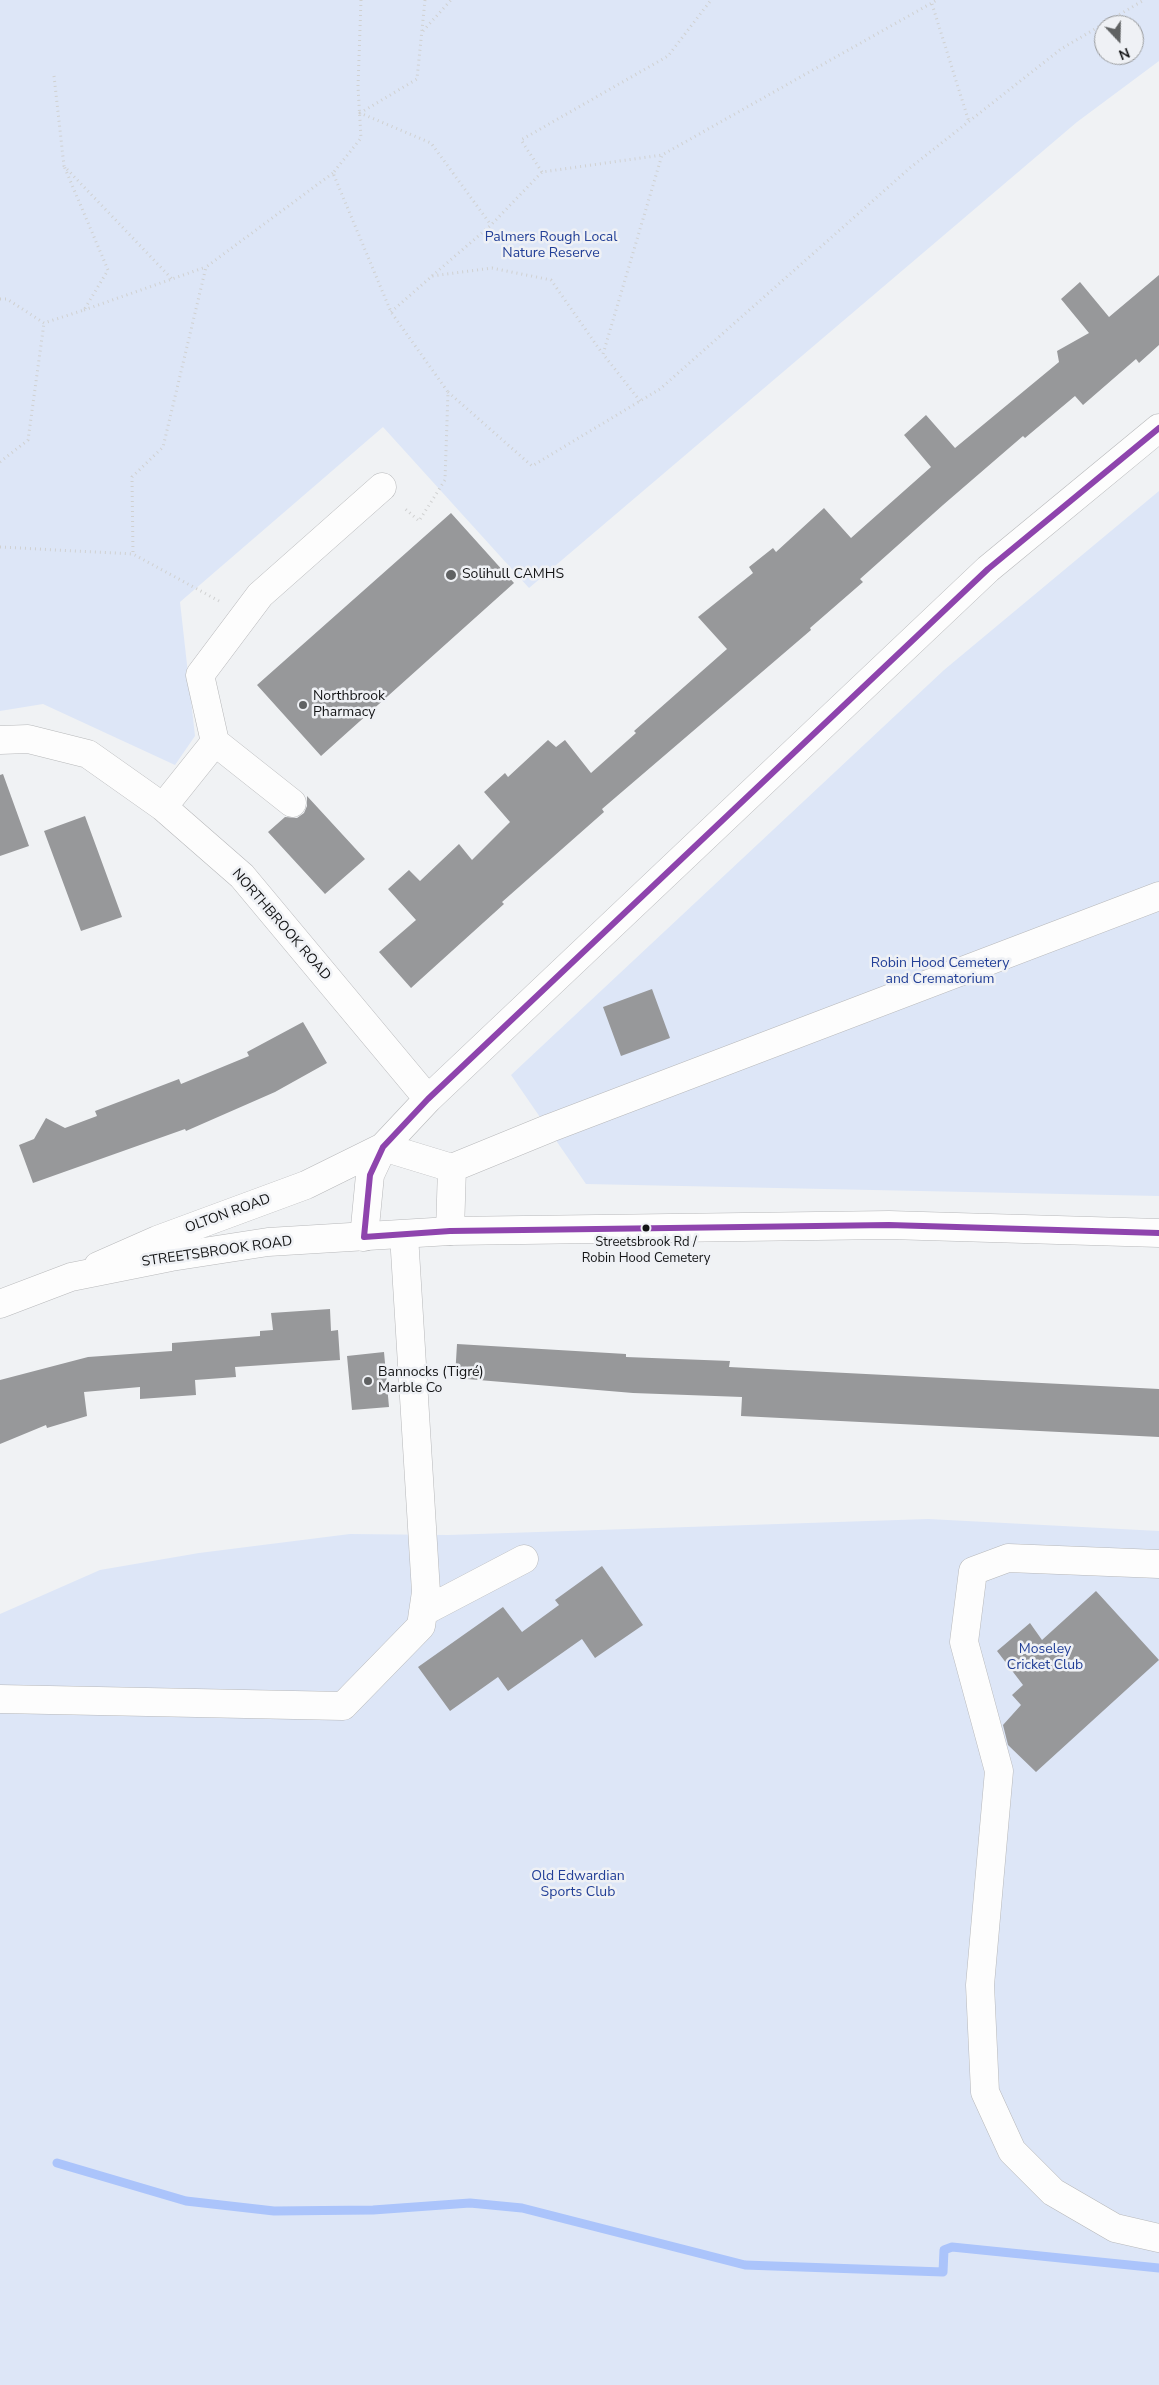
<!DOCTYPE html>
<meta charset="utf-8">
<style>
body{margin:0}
#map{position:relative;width:1159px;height:2385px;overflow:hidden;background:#f0f2f4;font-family:"Nunito Sans",sans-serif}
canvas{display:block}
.north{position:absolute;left:1094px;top:15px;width:50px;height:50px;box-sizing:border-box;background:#eff1f5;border:1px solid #97999b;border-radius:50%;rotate:159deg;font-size:14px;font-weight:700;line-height:20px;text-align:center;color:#131415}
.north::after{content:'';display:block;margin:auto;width:18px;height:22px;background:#606263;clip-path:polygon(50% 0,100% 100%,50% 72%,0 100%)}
</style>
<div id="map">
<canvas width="1159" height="2385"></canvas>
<div class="north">N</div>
</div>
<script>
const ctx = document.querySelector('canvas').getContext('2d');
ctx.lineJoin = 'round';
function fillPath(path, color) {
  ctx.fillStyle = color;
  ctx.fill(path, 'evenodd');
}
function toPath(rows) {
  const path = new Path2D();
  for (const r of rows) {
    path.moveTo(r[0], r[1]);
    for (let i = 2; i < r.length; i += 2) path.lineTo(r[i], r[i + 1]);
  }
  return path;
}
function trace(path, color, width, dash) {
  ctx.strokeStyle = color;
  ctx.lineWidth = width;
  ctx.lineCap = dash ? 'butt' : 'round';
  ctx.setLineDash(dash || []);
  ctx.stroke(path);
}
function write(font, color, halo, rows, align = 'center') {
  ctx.font = font + ' "Nunito Sans",sans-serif';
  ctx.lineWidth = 5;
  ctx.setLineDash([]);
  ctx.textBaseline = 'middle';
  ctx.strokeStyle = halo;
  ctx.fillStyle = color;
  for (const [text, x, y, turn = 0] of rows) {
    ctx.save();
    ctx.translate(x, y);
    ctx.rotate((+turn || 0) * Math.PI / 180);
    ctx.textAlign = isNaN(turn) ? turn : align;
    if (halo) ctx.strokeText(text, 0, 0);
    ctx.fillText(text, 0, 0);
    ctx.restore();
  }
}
fillPath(toPath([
 [0,0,1159,0,1159,61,1077,122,529,588,383,427,180,602,195,736,175,765,43,704,0,711],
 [1104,25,1134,25,1134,55,1104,55],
 [1159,491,1159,1196,586,1184,511,1075,944,670],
 [928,1519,1159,1531,1159,2385,0,2385,0,1614,100,1570,199,1553,350,1534,448,1535]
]), '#dde6f7');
trace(toPath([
 [57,2163,186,2201,274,2211,373,2210,470,2203,522,2208,745,2265,943,2272,944,2250,952,2247,1159,2268]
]), '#abc4fb', 9);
fillPath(toPath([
 [1159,275,1159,345,1139,363,1136,359,1083,405,1075,396,1025,438,1023,436,943,505,860,579,863,582,810,628,811,630,602,809,604,812,502,902,504,904,411,988,379,952,416,920,388,889,409,870,420,881,459,844,472,860,510,822,484,792,505,773,508,777,548,740,556,747,565,740,591,773,636,733,634,731,727,649,698,617,753,573,749,567,773,548,776,552,824,508,851,538,931,467,904,435,926,415,955,448,1059,362,1057,351,1089,333,1061,299,1080,282,1109,317],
 [451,513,514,583,321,756,257,685],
 [3,774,29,846,0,856,0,775],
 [307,796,365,859,325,894,268,832,285,817,297,818,304,813,307,806],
 [85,816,122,917,81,931,44,831],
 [652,989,670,1038,621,1056,603,1007],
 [303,1022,327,1063,275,1092,186,1131,185,1129,33,1183,19,1145,34,1139,46,1118,65,1128,97,1116,95,1111,179,1079,181,1084,249,1056,247,1052],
 [330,1309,331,1331,338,1330,340,1360,235,1367,236,1377,195,1380,196,1395,140,1399,140,1387,84,1392,87,1416,47,1428,46,1425,0,1444,0,1380,88,1357,172,1351,172,1343,260,1336,260,1331,273,1330,271,1313],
 [457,1344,626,1354,626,1357,730,1361,729,1367,1159,1389,1159,1437,741,1416,742,1397,633,1393,455,1378],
 [384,1352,389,1407,352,1410,347,1356],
 [602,1566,643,1625,595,1658,582,1639,508,1691,498,1677,450,1711,418,1667,503,1607,522,1632,559,1605,555,1600],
 [1096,1591,1159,1660,1036,1772,1008,1745,1003,1725,1021,1705,1012,1695,1023,1685,997,1651,1030,1623,1042,1640]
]), '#97989a');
const minor = toPath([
 [0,740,28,739,88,754,163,807,242,876,428,1099],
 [292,803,215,742,200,675,260,595,382,487],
 [163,807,215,742],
 [450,1231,452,1168],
 [364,1237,370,1175,383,1147,428,1099,988,569,1159,428],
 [98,1266,157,1240,306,1185,383,1147,452,1168,550,1128,1159,896],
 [1159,1564,1008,1558,973,1571,964,1642,999,1771,980,1985,985,2092,1012,2151,1053,2192,1115,2228,1159,2238],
 [423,1612,524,1559],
 [0,1699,343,1706,421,1626,426,1592,404,1235]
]);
const major = toPath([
 [0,1304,71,1277,171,1257,268,1242,450,1231,889,1225,1159,1233]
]);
trace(minor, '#b7b8ba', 29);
trace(major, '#b7b8ba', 29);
trace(toPath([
 [361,0,358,87,361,138,333,173,391,312,448,392,445,480,419,521,403,507],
 [425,0,417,79,360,113,431,143,491,225],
 [932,4,969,122],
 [423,31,451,0],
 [54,76,64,166,172,279],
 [542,172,521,140,668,56,711,0],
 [432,276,491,225,542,172,662,155],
 [0,299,7,299,44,323,84,310,108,270,64,166],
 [84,310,206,267],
 [391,312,432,276,492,268,551,280,602,353],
 [448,392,532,466,660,389,911,167,1061,49,1144,0],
 [640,401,603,354,662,155,937,0],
 [0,462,28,440,44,323],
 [0,547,133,554],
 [219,601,133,554,132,477,163,447,206,267,333,173]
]), '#d0d1d1', 3, [1, 4]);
trace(minor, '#fdfdfd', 28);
trace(major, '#fdfdfd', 28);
trace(toPath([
 [1159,428,988,569,428,1099,383,1147,370,1175,364,1237,450,1231,889,1225,1159,1233]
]), '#8e44ad', 6);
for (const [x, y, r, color] of [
 [451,575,6,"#606263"],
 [303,705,5,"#606263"],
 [646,1228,4.5,"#131415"],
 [368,1381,5,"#606263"]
]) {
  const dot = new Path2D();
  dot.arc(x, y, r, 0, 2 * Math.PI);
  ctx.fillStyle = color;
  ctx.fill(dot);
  trace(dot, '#eff1f5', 2);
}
write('13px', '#131415', '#eff1f5', [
 ["Streetsbrook Rd /",646,1243],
 ["Robin Hood Cemetery",646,1259]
]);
write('14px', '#223f97', '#eff1f5', [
 ["Palmers Rough Local",551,238],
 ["Nature Reserve",551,254],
 ["Robin Hood Cemetery",940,964],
 ["and Crematorium",940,980],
 ["Moseley",1045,1650],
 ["Cricket Club",1045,1666],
 ["Old Edwardian",578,1877],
 ["Sports Club",578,1893]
]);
write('14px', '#131415', '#eff1f5', [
 ["Solihull CAMHS",462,575],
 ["Northbrook",313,697],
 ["Pharmacy",313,713],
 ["Bannocks (Tigré)",378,1373],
 ["Marble Co",378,1389]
], 'left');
write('14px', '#131415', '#eff1f5', [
 ["NORTHBROOK ROAD",281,925,49],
 ["OLTON ROAD",228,1214,-20],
 ["STREETSBROOK ROAD",217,1252,-8]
]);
</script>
